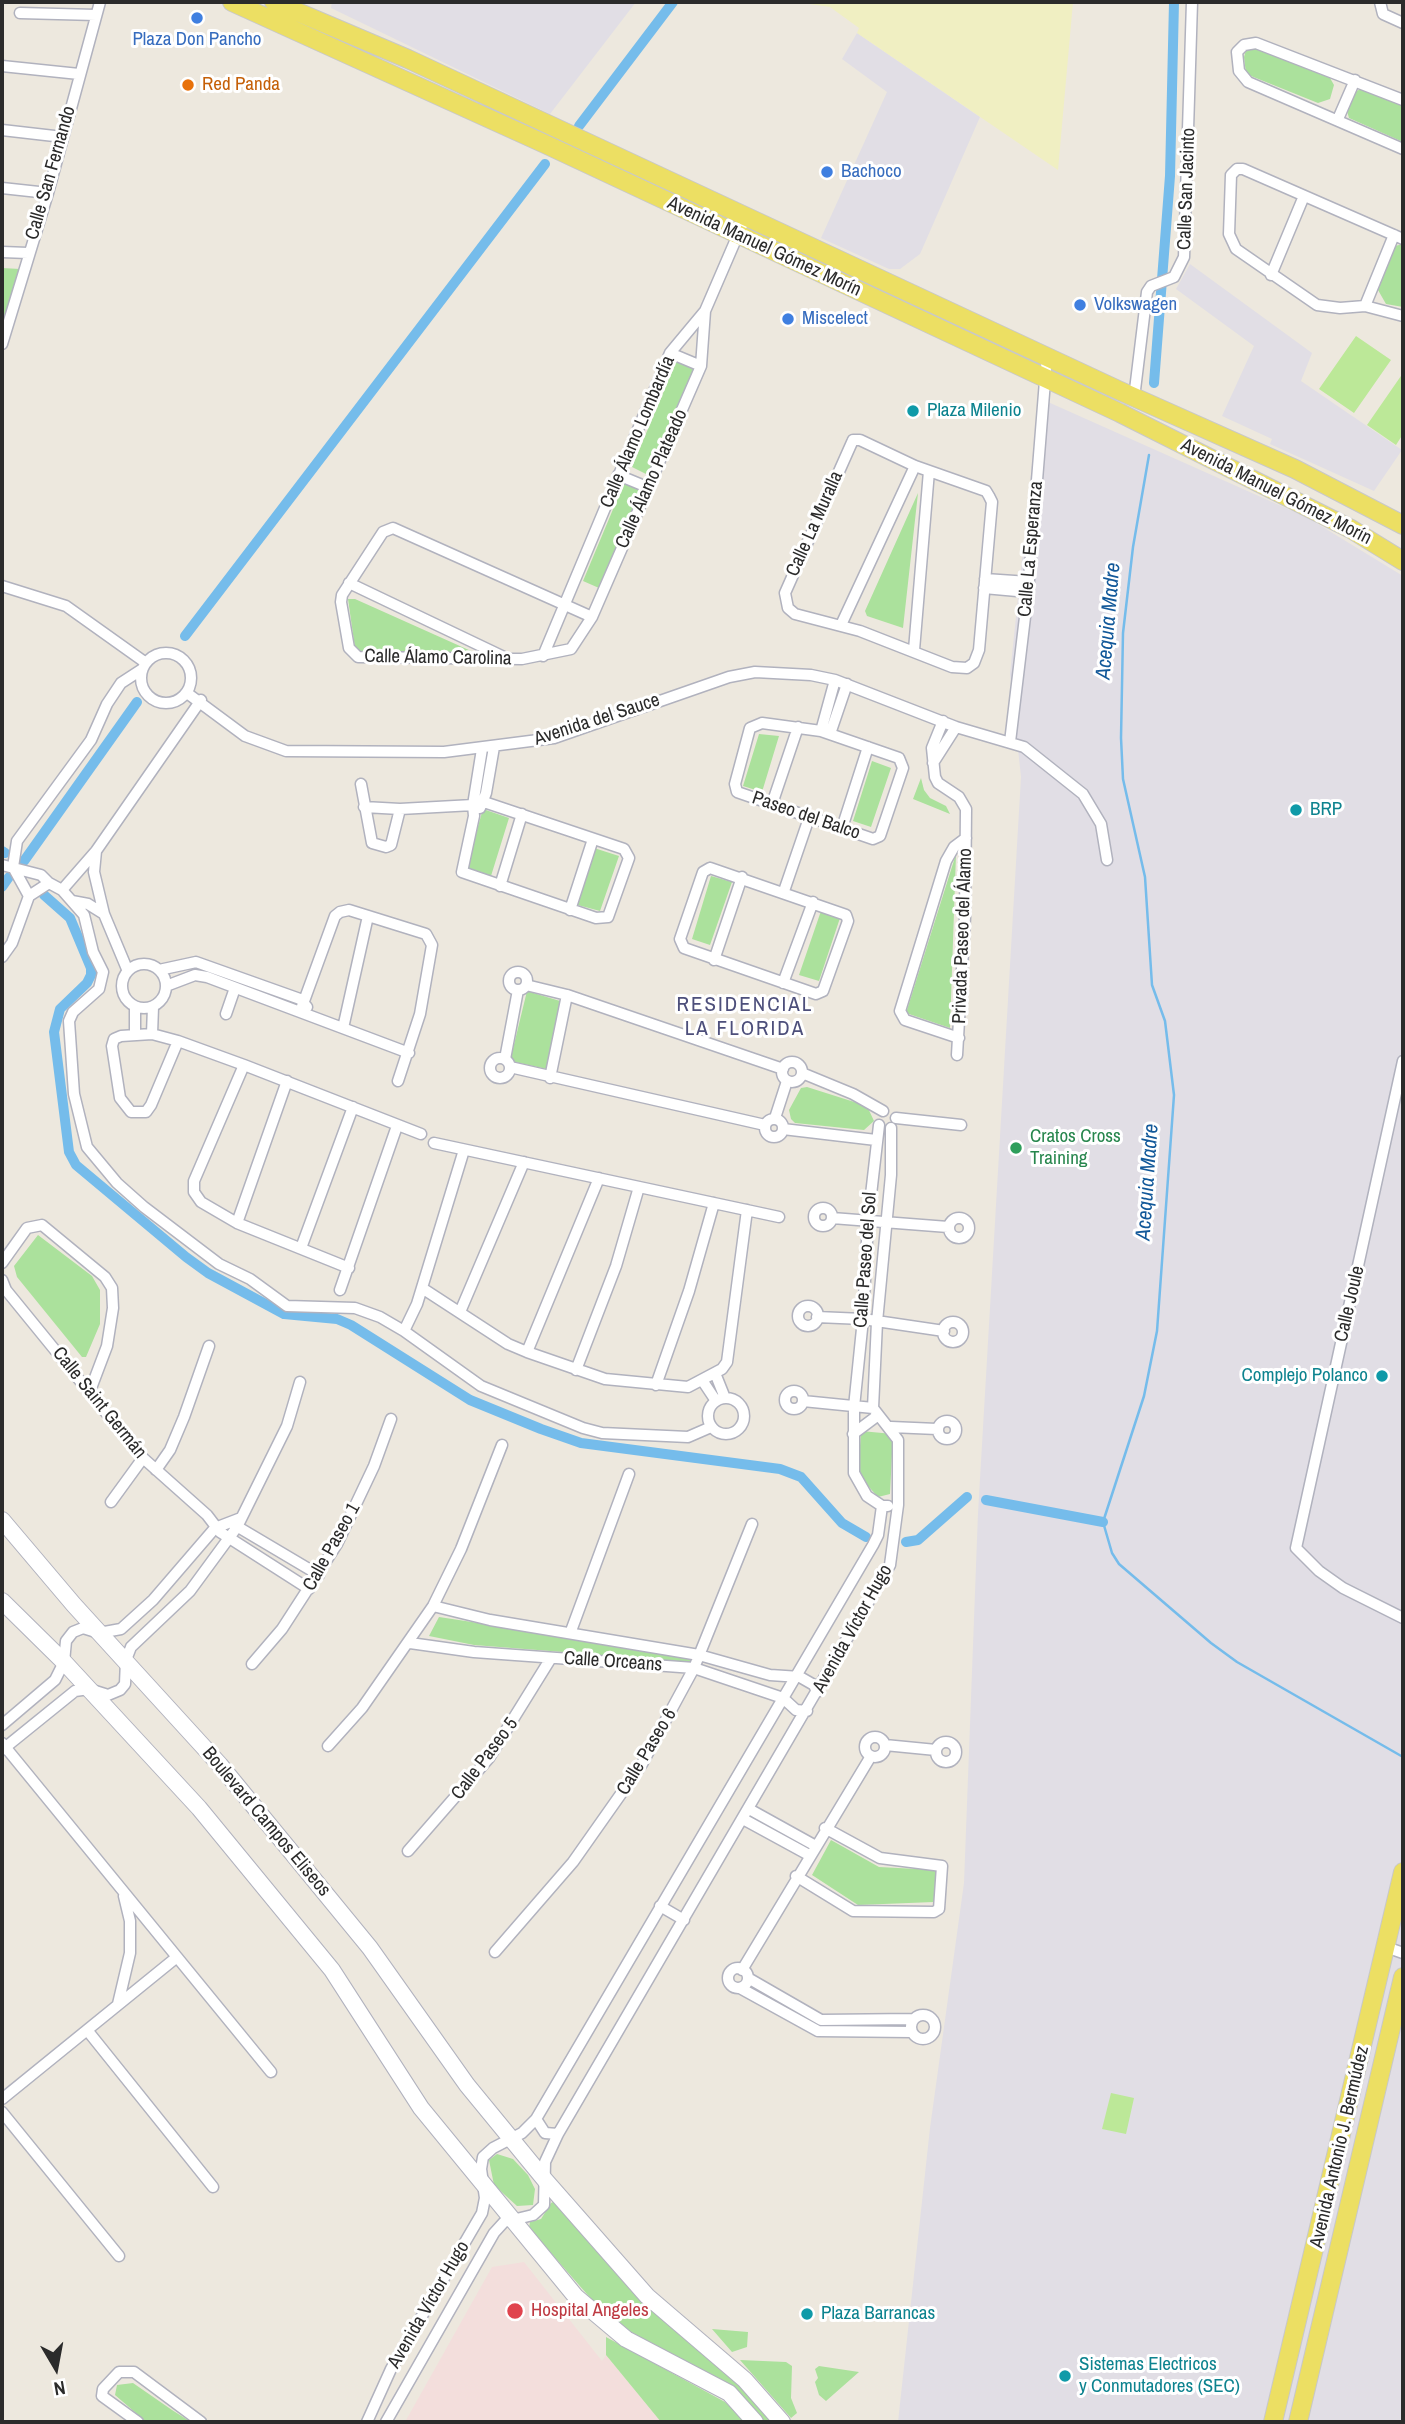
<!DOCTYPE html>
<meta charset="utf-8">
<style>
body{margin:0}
#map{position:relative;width:1405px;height:2424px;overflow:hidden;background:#ede8de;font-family:"Archivo Narrow",sans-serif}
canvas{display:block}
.frame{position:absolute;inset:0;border:4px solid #2b2b2b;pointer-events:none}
.north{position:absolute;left:21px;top:2333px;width:70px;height:70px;-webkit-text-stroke:5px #fff;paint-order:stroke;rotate:170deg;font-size:19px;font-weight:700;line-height:28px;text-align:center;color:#2b2b2b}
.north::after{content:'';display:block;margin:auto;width:24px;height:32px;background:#2b2b2b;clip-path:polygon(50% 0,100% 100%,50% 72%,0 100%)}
</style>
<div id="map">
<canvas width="1405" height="2424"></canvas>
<div class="frame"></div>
<div class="north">N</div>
</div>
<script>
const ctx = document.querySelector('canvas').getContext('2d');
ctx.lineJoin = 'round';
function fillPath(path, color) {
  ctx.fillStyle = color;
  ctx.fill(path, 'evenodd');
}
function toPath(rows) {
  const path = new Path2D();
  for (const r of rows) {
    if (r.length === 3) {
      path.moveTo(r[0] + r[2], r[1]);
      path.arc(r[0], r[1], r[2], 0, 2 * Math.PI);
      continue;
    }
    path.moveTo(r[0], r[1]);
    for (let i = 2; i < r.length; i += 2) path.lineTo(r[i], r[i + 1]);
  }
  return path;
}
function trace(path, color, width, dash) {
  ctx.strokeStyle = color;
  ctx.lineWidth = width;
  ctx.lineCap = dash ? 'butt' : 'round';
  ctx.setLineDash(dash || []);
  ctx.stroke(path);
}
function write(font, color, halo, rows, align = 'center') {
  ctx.font = font + ' "Archivo Narrow",sans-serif';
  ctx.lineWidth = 6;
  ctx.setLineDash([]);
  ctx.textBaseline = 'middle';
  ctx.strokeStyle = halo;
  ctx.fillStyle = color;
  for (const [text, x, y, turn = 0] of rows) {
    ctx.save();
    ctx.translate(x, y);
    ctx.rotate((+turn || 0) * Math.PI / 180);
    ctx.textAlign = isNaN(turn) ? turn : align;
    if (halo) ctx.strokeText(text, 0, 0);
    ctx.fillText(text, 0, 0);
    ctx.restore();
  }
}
fillPath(toPath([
 [332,2,636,2,550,114,331,8],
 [857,33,980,117,920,254,900,269,889,269,821,238,887,92,842,59],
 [1190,264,1312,353,1301,381,1402,450,1374,491,1270,444,1272,439,1222,416,1254,346,1176,289],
 [1039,398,1308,518,1403,576,1403,2422,898,2422,930,2128,964,1883,978,1513,1021,777,1010,674]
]), '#e1dee5');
fillPath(toPath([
 [524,2262,602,2361,606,2355,661,2422,405,2422,492,2267]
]), '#f3dedc');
fillPath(toPath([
 [1254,47,1330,78,1334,85,1330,99,1318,103,1246,74,1244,57,1246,50],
 [1361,89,1403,106,1403,142,1349,118,1347,111,1352,93],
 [1403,244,1403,307,1386,304,1378,290,1395,246],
 [2,268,20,269,2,333],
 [676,362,695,369,648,475,632,467],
 [624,483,641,490,599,588,583,581],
 [918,493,903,628,867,616,865,611],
 [348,599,355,599,480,655,356,655],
 [759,734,779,736,762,792,743,786],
 [872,761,891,768,871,827,853,821],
 [921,778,924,790,930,798,946,806,950,814,913,799],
 [483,809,509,818,491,876,466,868],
 [594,848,619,856,600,911,574,904],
 [956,854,950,1028,906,1013],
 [711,876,732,882,710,945,692,939],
 [821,911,840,918,819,981,799,975],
 [527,991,560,1001,547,1069,510,1061],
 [807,1087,867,1106,874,1121,864,1130,795,1123,791,1119,789,1110,801,1088],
 [38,1235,92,1276,100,1290,100,1324,86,1357,82,1357,17,1277,14,1266],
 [861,1431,893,1434,890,1494,878,1497,858,1475],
 [439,1617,617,1644,690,1658,690,1662,474,1645,429,1636],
 [831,1840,879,1867,936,1870,934,1902,858,1905,812,1875],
 [497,2154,513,2159,528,2175,535,2189,533,2205,517,2206,494,2185,489,2160],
 [555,2201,624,2282,736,2381,773,2422,762,2422,729,2387,624,2329,600,2309,529,2228,530,2222,541,2219,551,2203],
 [712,2329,748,2332,747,2347,732,2352],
 [606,2337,725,2402,746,2422,661,2422,606,2355],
 [740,2360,786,2362,792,2366,791,2398,797,2413,791,2418],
 [819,2366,859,2372,826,2401,819,2395,815,2382,818,2378,815,2369],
 [133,2383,172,2410,191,2422,144,2420,115,2395,117,2385]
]), '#abe19c');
fillPath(toPath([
 [796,2,1073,2,1058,170,857,33,859,28,830,7]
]), '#f0efc2');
fillPath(toPath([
 [1356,336,1391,360,1354,413,1319,389],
 [1403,373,1403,434,1396,445,1367,425],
 [1111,2093,1134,2098,1126,2134,1102,2129]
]), '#bce898');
trace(toPath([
 [1149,455,1133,547,1123,633,1121,738,1123,779,1145,877,1152,985,1165,1021,1174,1095,1157,1331,1144,1396,1103,1522,1112,1553,1119,1564,1211,1643,1237,1662,1403,1757]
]), '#75bceb', 2.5);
trace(toPath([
 [579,126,673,2],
 [1154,383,1170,176,1174,2],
 [185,636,545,164],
 [2,851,5,853],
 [24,861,137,702],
 [2,887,9,877],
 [44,895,70,918,91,968,91,975,87,983,60,1009,54,1032,69,1152,76,1165,186,1257,208,1273,284,1314,337,1319,351,1325,470,1400,541,1429,581,1443,780,1469,801,1477,842,1523,866,1537],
 [986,1500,1103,1522],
 [906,1542,918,1540,967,1497]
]), '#75bceb', 10);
const street = toPath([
 [1380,2,1383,14,1403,23],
 [20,13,96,15],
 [2,66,79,74],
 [1403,100,1256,43,1244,45,1237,52,1239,71,1248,82,1403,149],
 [1338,119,1355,80],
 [2,130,63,137],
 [2,188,48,193],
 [1403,239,1243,169,1237,169,1231,175,1229,234,1236,249,1317,305,1340,308,1365,306,1403,316],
 [2,252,28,253],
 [1271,275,1304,196],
 [1365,306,1394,235],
 [2,344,48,193,100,2],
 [670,353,701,366],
 [1134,398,1147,292,1151,286,1174,277,1184,257,1192,2],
 [853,440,860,440,915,466,986,491,989,496,992,502,979,650,974,663,967,668,952,667,860,631,795,614,788,608,785,593,853,440],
 [618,475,647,487],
 [985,579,1029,582],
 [349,583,504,657],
 [2,586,66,606,146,663],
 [984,588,1028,592],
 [592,617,393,528,383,532,342,595,341,602,349,648,358,657,522,659,571,649,592,617,701,366,705,311],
 [841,625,915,466],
 [914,650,929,471],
 [166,678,25],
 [543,656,670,353,705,311,746,216],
 [187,693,245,736,286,751,444,752,554,738,729,677,755,672,811,675,835,680,956,727,1024,747,1083,794,1101,824,1107,860],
 [201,700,96,851,62,890,84,915,93,952,103,972,99,989,73,1012,69,1021,74,1094,87,1147,117,1183,144,1207,219,1264,250,1279,287,1306,355,1308,380,1317,404,1331,481,1386,583,1428,602,1433,688,1437,711,1427],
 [943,721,932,748,935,777,938,783,959,797,966,809,965,917,957,1055],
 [762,723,821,731,899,758,903,768,880,836,873,839,737,792,735,784,750,728,762,723],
 [821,731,835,680],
 [830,734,847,684],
 [1010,742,1028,592,1047,356],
 [933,763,956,727],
 [361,784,372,843,386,847,391,845,400,809],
 [772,804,798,727],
 [364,807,400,809,473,805,484,802,624,849,629,858,608,917,596,918,462,872,474,816,473,805,482,749],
 [480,808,486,793,494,747],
 [842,828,868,747],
 [96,851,94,872,104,914,127,969],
 [2,865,41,875,49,883],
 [710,868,846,915,848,921,823,991,816,994,684,948,680,939,703,872,710,868],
 [500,886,522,814],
 [784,891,809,818],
 [29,896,13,867,17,841,91,740,107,704,121,683,141,670],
 [72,901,88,904,104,914],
 [570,910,593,839],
 [2,957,12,943,29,896,49,883,62,890],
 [714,960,742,877],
 [144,986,22],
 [159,970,196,962,300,999,307,1007],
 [518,981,9],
 [783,983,813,902],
 [526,985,567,995,783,1069],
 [166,986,195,975,207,977,409,1053],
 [300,1012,335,916,340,912,349,910,426,934,432,945,420,1014,398,1081],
 [226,1014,235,988],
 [343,1028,368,916],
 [135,1034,135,1007],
 [152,1034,153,1007],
 [959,1038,905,1020,900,1011,946,861,954,847,966,838],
 [178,1041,151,1105,146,1112,131,1112,120,1098,112,1046,114,1039,121,1036,152,1034,178,1041,244,1065,421,1134],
 [500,1068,10],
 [505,1059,518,990],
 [1403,1061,1296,1548,1319,1571,1343,1588,1403,1618],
 [792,1072,10],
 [244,1065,194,1181,194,1192,201,1202,237,1223,349,1268],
 [510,1067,765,1125],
 [802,1073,853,1094,883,1111],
 [550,1078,567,995],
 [775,1118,787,1081],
 [896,1118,961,1125],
 [774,1128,9],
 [879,1125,868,1221,863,1319,854,1407,854,1473,867,1496,882,1506,888,1506],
 [783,1129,876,1140],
 [434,1143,779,1217],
 [823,1217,9],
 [959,1228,10],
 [832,1218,948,1227],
 [237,1223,287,1081],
 [301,1248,353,1107],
 [2,1263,27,1228,42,1225,105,1277,112,1288,113,1308,107,1346,90,1391],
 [2,1280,6,1290,143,1458,207,1515,220,1532,309,1589],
 [422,1288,508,1344,527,1352,605,1379,688,1387,722,1369,727,1362,747,1210],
 [340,1290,397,1126],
 [808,1316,10],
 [460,1312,524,1162],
 [817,1317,863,1319,944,1331],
 [953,1332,10],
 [404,1331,417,1304,464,1150],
 [527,1352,599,1178],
 [576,1370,616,1266,639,1187],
 [715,1373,725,1398],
 [702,1380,716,1401],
 [656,1385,689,1291,714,1203],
 [794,1400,9],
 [726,1416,18],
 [803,1401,873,1408],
 [947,1430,9],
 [891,1427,937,1429],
 [853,1434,877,1416],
 [156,1470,170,1450,184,1417,209,1346],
 [111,1502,143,1458],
 [233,1524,319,1575],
 [433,1606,490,1620,699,1655,770,1675,800,1677,814,1685,817,1692],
 [571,1631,629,1474],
 [410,1643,474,1652,694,1668,783,1698,796,1710,807,1711],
 [252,1664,282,1629,337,1544,374,1466,391,1419],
 [2,1725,55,1680,64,1662,66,1641,73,1632,83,1628,99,1633,121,1629,153,1600,215,1528,241,1518],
 [875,1747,10],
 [946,1752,10],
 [2,1743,271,2072],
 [885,1745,936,1750],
 [328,1746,362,1708,433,1606,461,1549,502,1445],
 [2,1750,75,1691,89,1689,108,1695,120,1690,125,1684,126,1660,131,1647,190,1591,237,1527,287,1426,300,1382],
 [749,1809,814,1845],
 [743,1819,809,1855],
 [408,1851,489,1758,551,1658],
 [796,1876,853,1911,934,1912,939,1909,942,1866,880,1858,825,1828],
 [660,1906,684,1920],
 [1386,1947,1403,1953],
 [495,1952,573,1862,642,1764,694,1668,752,1524],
 [738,1978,10],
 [742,1970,871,1756],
 [748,1978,821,2020,914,2019],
 [740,1988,818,2031,912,2032],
 [118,2004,130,1953,130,1921,124,1896],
 [923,2027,12],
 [87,2030,213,2187],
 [2,2099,177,1957],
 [2,2112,119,2256],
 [536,2119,545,2133,558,2134],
 [138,2422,102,2396,103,2389,119,2372,134,2372,201,2422],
 [367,2422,391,2369,482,2213,485,2198,481,2169,483,2157,493,2148,522,2133,536,2119,873,1545,878,1535,882,1506],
 [386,2422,494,2233,504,2222,533,2215,544,2205,545,2162,558,2134,890,1565,898,1505,898,1440,873,1408,877,1322,891,1175,891,1128]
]);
const secondary = toPath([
 [2,1520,74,1605,220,1765,370,1948,467,2085,545,2180,647,2296,745,2380,782,2422],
 [2,1601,64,1662,199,1808,332,1970,421,2108,576,2297,626,2339,729,2393,755,2422]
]);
const primary = toPath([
 [232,2,545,144,1120,413,1351,529,1403,561],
 [274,2,408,59,1118,390,1295,469,1403,525],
 [1273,2422,1403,1872],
 [1298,2422,1403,1977]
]);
trace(street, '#b1b2be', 13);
trace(secondary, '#b1b2be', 18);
trace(primary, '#c8c8c8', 20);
trace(street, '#fff', 10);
trace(secondary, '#fff', 16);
trace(primary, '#ecdf63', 18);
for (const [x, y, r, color] of [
 [197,18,7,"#3f7fe0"],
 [188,85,7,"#e8710a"],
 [827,172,7,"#3f7fe0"],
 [1080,305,7,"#3f7fe0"],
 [788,319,7,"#3f7fe0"],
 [913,411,7,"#0f9aa8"],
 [1296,810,7,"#0f9aa8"],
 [1016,1148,7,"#2e9e5b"],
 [1382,1376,7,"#0f9aa8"],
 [515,2311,9,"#e0444e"],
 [807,2314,7,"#0f9aa8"],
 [1065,2376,7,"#0f9aa8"]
]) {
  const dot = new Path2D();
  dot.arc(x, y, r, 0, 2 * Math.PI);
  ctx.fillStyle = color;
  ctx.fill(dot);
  trace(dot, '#fff', 2.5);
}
write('19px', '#366cbe', '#fff', [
 ["Plaza Don Pancho",197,40,"center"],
 ["Bachoco",841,172],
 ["Volkswagen",1094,305],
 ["Miscelect",802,319]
], 'left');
write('19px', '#c56008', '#fff', [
 ["Red Panda",202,85]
], 'left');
write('19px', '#2b2b2b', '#fff', [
 ["Calle San Fernando",51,173,-74],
 ["Calle San Jacinto",1187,189,-88],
 ["Avenida Manuel Gómez Morín",764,247,25],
 ["Calle Álamo Lombardía",638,432,-67],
 ["Calle Álamo Plateado",652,479,-66],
 ["Avenida Manuel Gómez Morín",1276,492,27],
 ["Calle La Muralla",815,524,-66],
 ["Calle La Esperanza",1031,549,-85],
 ["Calle Álamo Carolina",438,658,1],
 ["Avenida del Sauce",597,720,-18],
 ["Paseo del Balco",806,816,19],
 ["Privada Paseo del Álamo",963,936,-88],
 ["Calle Paseo del Sol",866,1260,-86],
 ["Calle Joule",1350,1304,-77],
 ["Calle Saint Germán",99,1403,51],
 ["Calle Paseo 1",332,1547,-61],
 ["Avenida Víctor Hugo",853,1629,-61],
 ["Calle Orceans",613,1662,4],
 ["Calle Paseo 6",647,1752,-59],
 ["Calle Paseo 5",485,1759,-53],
 ["Boulevard Campos Eliseos",266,1822,50],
 ["Avenida Antonio J. Bermúdez",1340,2147,-77],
 ["Avenida Víctor Hugo",429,2305,-60]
]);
write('19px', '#0d838f', '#fff', [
 ["Plaza Milenio",927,411],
 ["BRP",1310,810],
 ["Complejo Polanco",1368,1376,"right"],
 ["Plaza Barrancas",821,2314],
 ["Sistemas Electricos",1079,2365],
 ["y Conmutadores (SEC)",1079,2387]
], 'left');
write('19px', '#27864d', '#fff', [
 ["Cratos Cross",1030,1137],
 ["Training",1030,1159]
], 'left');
write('19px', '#be3a42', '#fff', [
 ["Hospital Angeles",531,2311]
], 'left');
write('italic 21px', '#125899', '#fff', [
 ["Acequia Madre",1109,621,-85],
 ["Acequia Madre",1148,1182,-86]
]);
ctx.letterSpacing = '2px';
write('21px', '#4d4f7b', '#fff', [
 ["RESIDENCIAL",745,1005],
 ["LA FLORIDA",745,1029]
]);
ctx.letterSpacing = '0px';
</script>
